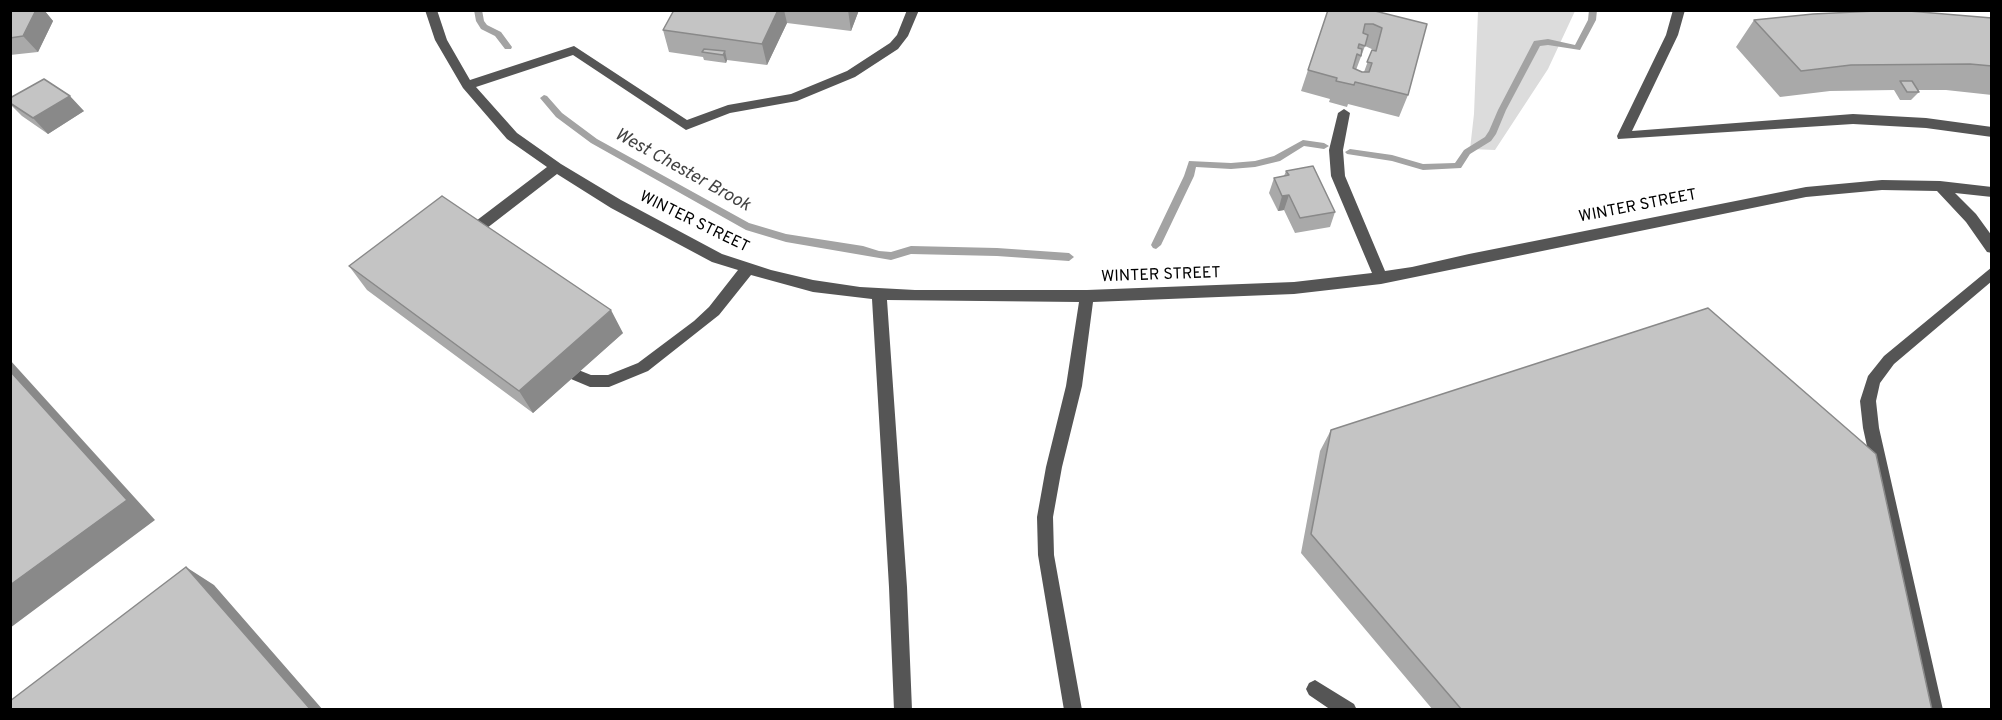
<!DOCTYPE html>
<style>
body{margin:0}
#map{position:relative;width:2002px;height:720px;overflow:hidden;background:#fff;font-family:Overpass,sans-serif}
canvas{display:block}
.frame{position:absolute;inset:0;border:12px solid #000;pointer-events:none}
</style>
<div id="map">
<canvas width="2002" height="720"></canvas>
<div class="frame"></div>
</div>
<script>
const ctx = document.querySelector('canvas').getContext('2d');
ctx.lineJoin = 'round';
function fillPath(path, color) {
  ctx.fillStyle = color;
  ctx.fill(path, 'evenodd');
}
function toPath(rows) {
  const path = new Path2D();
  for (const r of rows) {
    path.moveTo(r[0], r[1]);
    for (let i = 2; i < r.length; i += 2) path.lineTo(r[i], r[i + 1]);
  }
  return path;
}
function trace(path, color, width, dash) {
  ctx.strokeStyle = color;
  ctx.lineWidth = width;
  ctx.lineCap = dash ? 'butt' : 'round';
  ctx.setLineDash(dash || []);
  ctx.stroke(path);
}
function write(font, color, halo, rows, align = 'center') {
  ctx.font = font + ' Overpass,sans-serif';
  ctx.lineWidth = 4.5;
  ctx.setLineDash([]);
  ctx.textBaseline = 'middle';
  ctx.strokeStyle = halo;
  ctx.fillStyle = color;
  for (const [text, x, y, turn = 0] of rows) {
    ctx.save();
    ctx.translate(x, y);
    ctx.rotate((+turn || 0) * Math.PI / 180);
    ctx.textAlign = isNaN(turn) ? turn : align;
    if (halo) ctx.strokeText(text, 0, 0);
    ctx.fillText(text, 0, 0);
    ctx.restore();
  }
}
fillPath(toPath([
 [1478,11,1575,11,1548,69,1495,150,1470,149,1474,114]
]), '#dcdcdc');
fillPath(toPath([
 [474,10,482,10,484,21,487,25,501,32,512,47,511,49,505,49,495,36,481,29,476,21,474,10],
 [1589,10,1597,10,1596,20,1580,50,1548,45,1540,46,1506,110,1496,134,1491,141,1470,154,1461,168,1423,170,1392,161,1347,154,1345,152,1350,149,1392,155,1423,164,1455,163,1464,150,1485,137,1489,131,1498,110,1534,41,1548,39,1575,45,1588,20,1589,10],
 [544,95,547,96,562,113,597,139,749,223,786,234,863,246,879,251,891,252,911,246,997,248,1069,253,1074,257,1069,261,997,256,911,254,891,260,786,242,746,230,591,143,556,117,540,98,544,95],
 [1303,140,1324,143,1329,146,1324,149,1304,146,1280,161,1255,167,1231,169,1196,167,1194,176,1161,245,1156,249,1153,248,1151,245,1184,176,1189,161,1231,163,1255,161,1274,156,1303,140]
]), '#a3a3a3');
fillPath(toPath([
 [425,10,437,10,447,40,470,80,574,46,687,120,728,105,791,94,847,71,890,43,897,35,907,10,919,10,908,36,898,49,855,77,797,101,730,113,686,130,573,55,476,87,517,133,561,164,621,200,722,254,771,270,813,280,860,287,915,290,1087,290,1294,282,1372,273,1331,176,1329,150,1338,113,1344,109,1350,113,1343,150,1345,176,1385,271,1412,267,1469,254,1806,187,1882,180,1940,181,1992,187,1992,197,1955,193,1976,214,1992,236,1992,253,1987,252,1966,222,1937,191,1882,190,1806,197,1381,284,1294,294,1093,302,1082,386,1062,467,1053,517,1054,555,1082,710,1064,710,1038,555,1037,517,1046,467,1066,386,1079,302,887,300,907,587,912,710,894,710,889,587,872,299,813,292,751,275,719,315,648,371,609,387,590,387,571,379,568,375,571,371,576,369,591,375,608,375,638,363,694,321,709,307,738,270,712,262,611,208,557,174,478,235,468,235,466,231,468,227,547,167,507,139,463,88,435,40,425,10],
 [1673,10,1685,10,1678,35,1632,131,1853,114,1926,118,1992,127,1992,137,1926,128,1853,124,1618,139,1617,136,1666,35,1673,10],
 [1992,267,1992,281,1894,364,1880,383,1876,401,1879,428,1943,710,1925,710,1863,428,1860,401,1868,376,1884,356,1992,267],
 [1315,680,1354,704,1357,710,1331,710,1309,695,1306,689,1309,683,1315,680]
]), '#555');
fillPath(toPath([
 [10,10,44,10,53,21,38,52,10,55],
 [674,10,859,10,851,31,787,23,767,65,727,60,726,63,704,60,703,57,669,52,663,30],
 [1328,10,1427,24,1408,95,1399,117,1348,104,1347,107,1329,102,1330,99,1301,91],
 [1365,46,1374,50,1372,50,1364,72,1362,72,1356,70],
 [1839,10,1878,10,1992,18,1992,95,1946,90,1918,90,1919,92,1911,100,1900,100,1894,90,1830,91,1780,97,1736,47,1754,20,1840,13],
 [10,98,84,111,48,134,22,116,10,104],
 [1286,171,1335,212,1330,227,1295,233,1284,210,1278,211,1269,193,1274,178,1284,176],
 [349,266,623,333,533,413,367,290],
 [1331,430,1932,710,1433,710,1301,553,1320,451]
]), '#a9a9a9');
fillPath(toPath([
 [36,10,44,10,53,21,38,52,23,36],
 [778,10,784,10,787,23,767,65,762,44],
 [848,10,859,10,851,31],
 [725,51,727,60,726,63,723,55],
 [70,96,84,111,48,134,33,118],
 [1289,195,1284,210,1278,211,1282,196],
 [611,310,623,333,533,413,519,391],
 [10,360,155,520,10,628],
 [186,567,214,585,323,710,311,710]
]), '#898989');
const building = toPath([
 [10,10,36,10,23,36,10,38,10,10],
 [674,10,778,10,762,44,663,30,674,10],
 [1328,10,1371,10,1427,24,1408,95,1355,82,1354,85,1336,81,1337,78,1308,70,1328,10],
 [1365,24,1373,24,1382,28,1376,51,1372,50,1367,62,1372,63,1369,72,1362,72,1353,68,1357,54,1361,56,1362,49,1358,48,1359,44,1365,46,1368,35,1363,33,1365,24],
 [1897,10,1992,18,1992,66,1970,64,1851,65,1801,71,1754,20,1813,14,1897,10],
 [704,49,725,51,723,55,702,52,704,49],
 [44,79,70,96,33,118,10,103,10,98,44,79],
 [1900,81,1912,81,1919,92,1907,92,1900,81],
 [1313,166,1335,212,1300,218,1289,195,1282,196,1274,178,1289,175,1286,171,1313,166],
 [442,196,611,310,519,391,349,266,442,196],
 [1708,308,1876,454,1932,710,1462,710,1311,534,1331,430,1708,308],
 [10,371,127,500,10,585,10,371],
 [186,567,311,710,10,710,10,701,186,567]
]);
fillPath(building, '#c4c4c4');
trace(building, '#898989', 1.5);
write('16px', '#000', '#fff', [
 ["WINTER STREET",1638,207,-11],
 ["WINTER STREET",694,223,26],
 ["WINTER STREET",1161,276,-2]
]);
write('italic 18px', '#444', '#fff', [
 ["West Chester Brook",682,171,29]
]);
</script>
